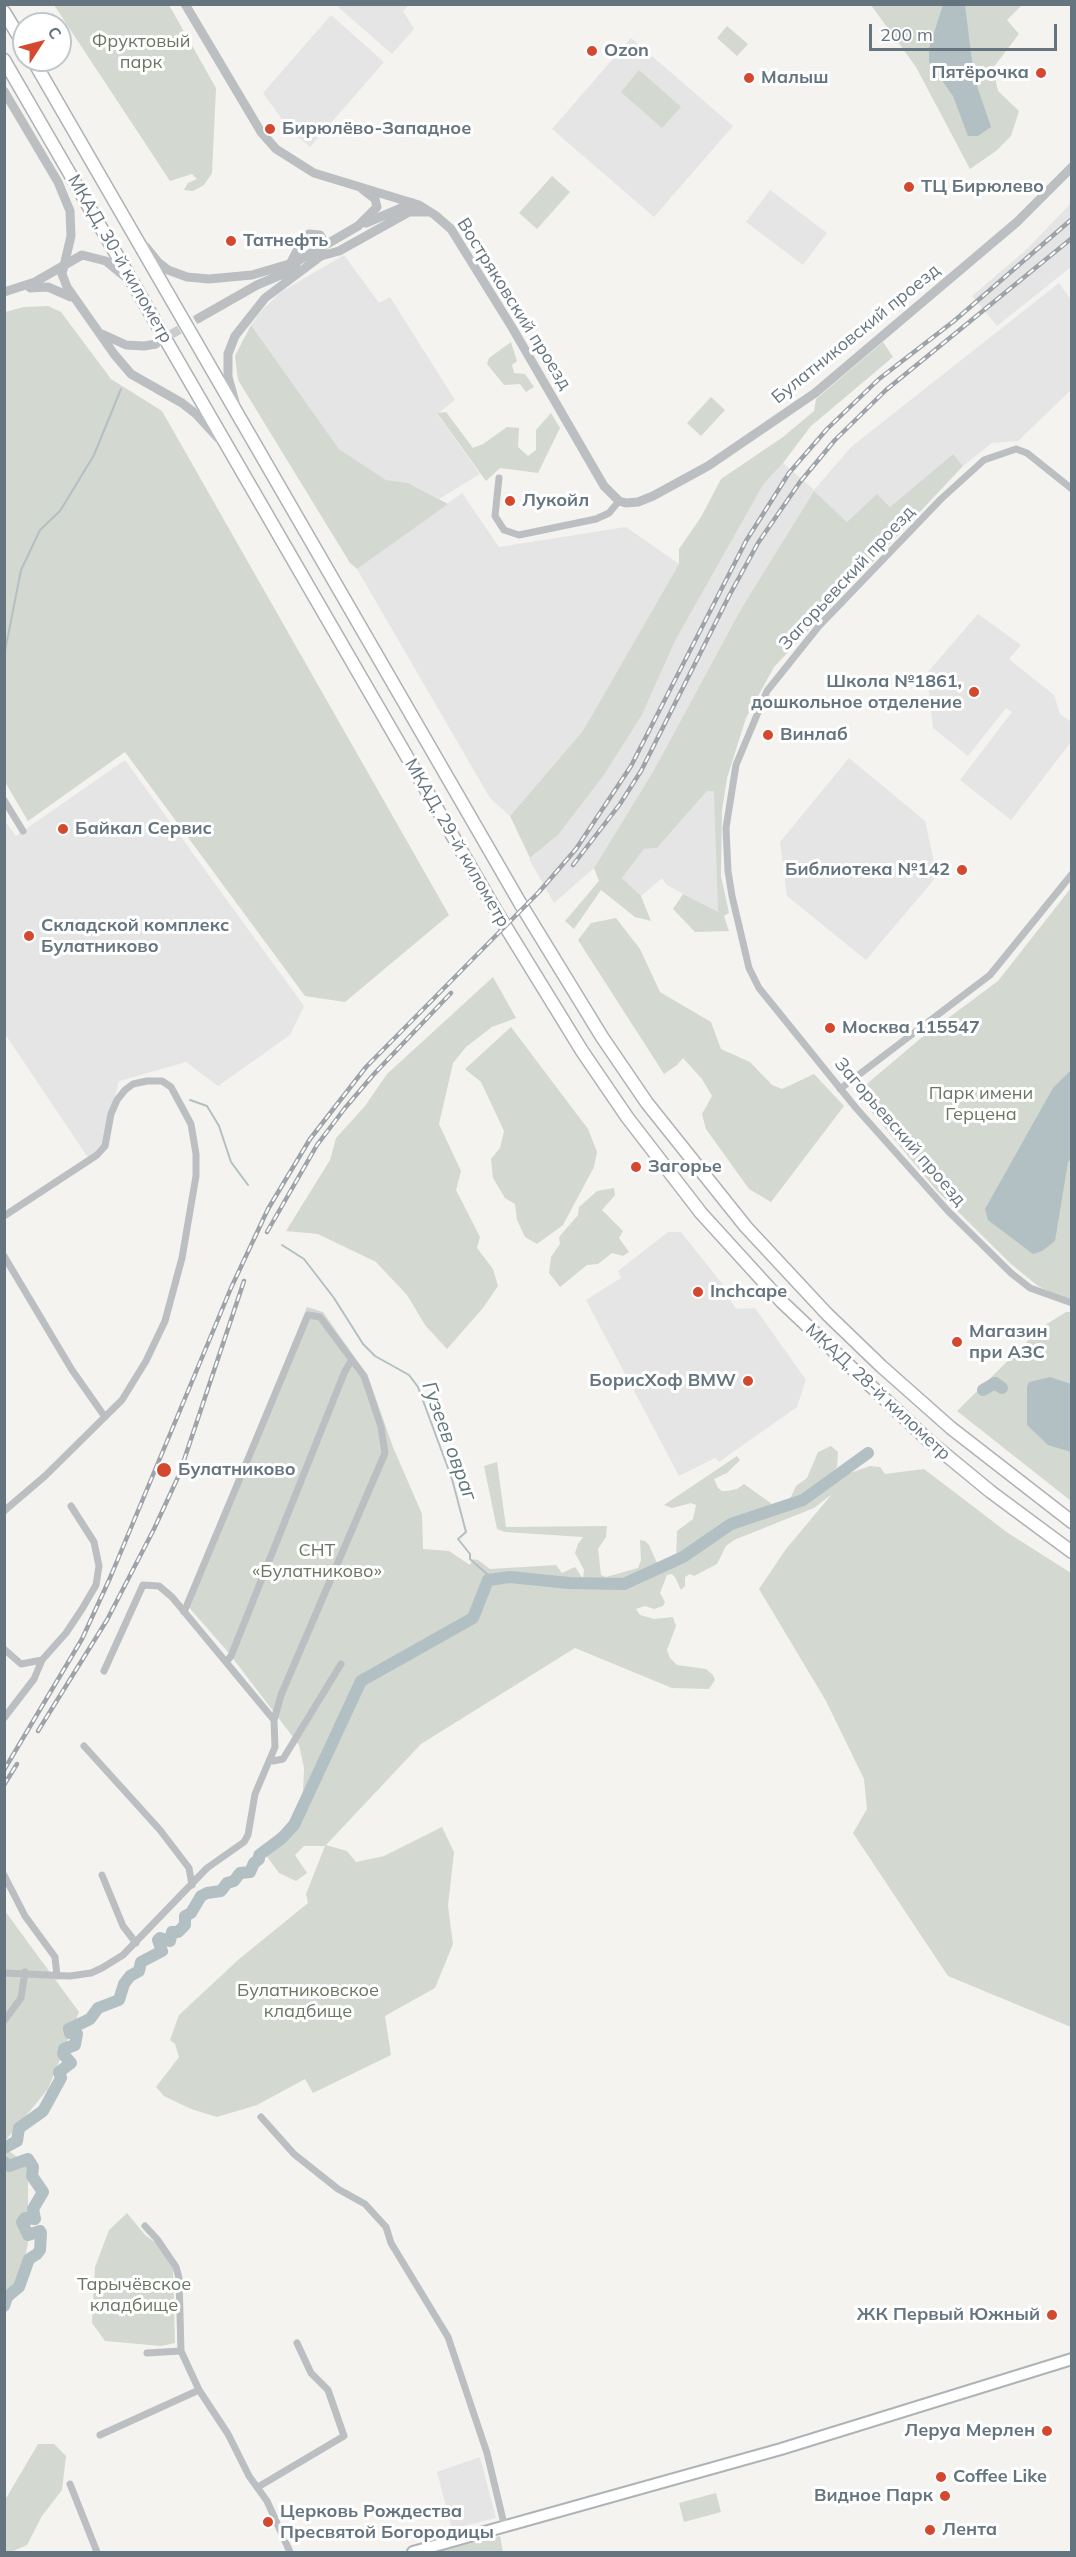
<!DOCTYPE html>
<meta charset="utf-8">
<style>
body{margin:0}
#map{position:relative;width:1076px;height:2557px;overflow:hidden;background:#f4f3f0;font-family:Mulish,sans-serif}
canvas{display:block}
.frame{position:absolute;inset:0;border:6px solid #65757f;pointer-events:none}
.north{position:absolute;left:12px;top:12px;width:60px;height:60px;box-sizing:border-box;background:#fff;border:2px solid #c1c8cc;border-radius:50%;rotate:54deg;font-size:16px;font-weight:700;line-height:24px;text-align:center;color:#65757f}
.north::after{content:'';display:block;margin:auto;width:21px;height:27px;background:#d4482f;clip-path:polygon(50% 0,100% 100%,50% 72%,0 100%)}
.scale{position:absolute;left:869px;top:24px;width:188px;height:27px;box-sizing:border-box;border:3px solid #65757f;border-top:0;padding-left:8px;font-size:18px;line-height:21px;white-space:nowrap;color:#65757f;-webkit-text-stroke:4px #fff;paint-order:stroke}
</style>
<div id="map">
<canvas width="1076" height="2557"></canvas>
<div class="frame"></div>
<div class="north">С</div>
<div class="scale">200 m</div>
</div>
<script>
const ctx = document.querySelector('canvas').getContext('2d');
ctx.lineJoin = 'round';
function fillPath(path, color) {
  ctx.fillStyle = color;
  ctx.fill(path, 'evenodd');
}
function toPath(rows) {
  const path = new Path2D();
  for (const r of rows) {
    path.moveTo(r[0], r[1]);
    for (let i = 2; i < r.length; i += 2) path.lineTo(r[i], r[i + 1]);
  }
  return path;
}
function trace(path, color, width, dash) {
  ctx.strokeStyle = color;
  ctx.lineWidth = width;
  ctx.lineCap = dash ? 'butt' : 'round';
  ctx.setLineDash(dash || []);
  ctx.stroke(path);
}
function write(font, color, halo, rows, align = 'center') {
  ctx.font = font + ' Mulish,sans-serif';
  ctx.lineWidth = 6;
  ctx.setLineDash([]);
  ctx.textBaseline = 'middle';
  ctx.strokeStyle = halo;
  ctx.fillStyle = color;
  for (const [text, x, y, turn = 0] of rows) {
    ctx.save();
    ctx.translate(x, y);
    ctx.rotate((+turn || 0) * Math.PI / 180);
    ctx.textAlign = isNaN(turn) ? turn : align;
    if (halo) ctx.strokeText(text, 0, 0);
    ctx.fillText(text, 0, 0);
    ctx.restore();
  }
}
fillPath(toPath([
 [341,4,408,5,403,11,414,29,392,54,338,7],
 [331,15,384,62,310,147,289,129,263,93],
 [631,38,733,126,654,217,552,129],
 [770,190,827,233,803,265,746,222],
 [1071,203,1071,267,997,326,972,296,1027,249],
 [344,255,379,303,390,297,455,400,437,414,480,474,439,499,408,483,386,480,339,449,251,325,261,311,281,292],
 [1059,283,1071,300,1071,390,1018,441,992,443,963,466,953,454,890,507,877,495,847,522,814,491,741,609,654,770,594,868,554,903,529,859,558,835,604,775,642,715,675,641,763,485,783,463,814,490,851,447],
 [462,493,499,547,626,527,679,564,583,732,510,816,490,798,357,569],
 [978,614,1021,645,1009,659,1054,695,1060,714,1071,722,1071,742,1011,820,960,780,1012,712,1006,708,968,756,933,728,927,673],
 [849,758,925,821,937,876,866,960,787,896,780,842],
 [125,760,304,1006,290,1035,218,1086,186,1062,119,1081,102,1149,89,1159,5,1034,4,820,16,836],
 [707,791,715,791,718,913,667,885,662,878,641,896,622,878,644,849,657,848],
 [668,1232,681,1232,731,1295,731,1301,736,1309,755,1308,806,1380,797,1407,719,1462,715,1458,679,1476,586,1300,621,1278,618,1271],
 [480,2457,496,2518,452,2529,437,2472]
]), '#e4e5e4');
fillPath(toPath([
 [54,5,169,5,216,88,212,173,204,185,193,191,184,190,188,183,197,179,192,174,170,181],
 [871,5,1022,5,1007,20,1019,34,993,68,998,91,1019,111,1011,136,996,151,970,169,916,67],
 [727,26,748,44,737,56,717,38],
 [639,70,681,107,662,128,621,92],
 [552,176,570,192,537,229,519,213],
 [48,306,61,312,111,379,162,411,449,915,345,1002,305,996,125,752,28,821,5,782,5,312,24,307],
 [251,325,339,449,386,480,408,483,448,504,357,569,350,563,238,380,235,356],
 [511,342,517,361,512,365,514,373,525,374,534,387,526,392,520,384,504,385,487,364,489,358],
 [883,342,893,357,811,426,783,463,763,485,675,641,642,715,604,775,558,835,530,858,510,816,583,731,679,564,679,549,701,517,721,479,783,437,814,411,816,399],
 [711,397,725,410,701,436,687,423],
 [446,412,473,448,483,444,507,427,519,428,518,447,528,456,536,450,536,430,551,413,560,428,538,473,500,468,486,481,437,413],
 [953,454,963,466,774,667,746,718,727,778,722,810,721,876,729,913,724,916,729,931,695,932,673,909,683,894,718,912,714,791,707,791,657,848,644,849,622,878,641,896,651,921,635,917,601,890,574,929,565,921,599,881,594,868,654,770,741,609,814,491,847,522,877,494,890,507],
 [1071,888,1071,1299,1054,1294,1038,1286,1011,1264,937,1191,856,1093,920,1039,998,981],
 [616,918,640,949,660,992,711,1022,721,1049,750,1062,772,1085,782,1089,814,1074,844,1106,771,1202,749,1189,706,1129,702,1114,712,1096,702,1079,683,1058,677,1065,664,1074,578,940,591,923],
 [493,977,516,1018,492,1027,466,1047,453,1063,439,1124,461,1171,456,1190,480,1237,477,1248,493,1269,498,1286,483,1308,447,1349,425,1325,407,1295,376,1262,318,1234,286,1231,330,1160,336,1138,365,1106,387,1074],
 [511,1027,588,1129,597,1152,594,1167,563,1225,537,1244,525,1237,517,1220,515,1204,505,1198,493,1178,491,1159,500,1148,504,1131,481,1082,465,1069],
 [614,1188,615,1195,602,1210,623,1231,619,1238,629,1252,623,1256,612,1253,598,1264,587,1265,560,1287,549,1273,551,1257,560,1244,559,1237,578,1215,579,1207,597,1191],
 [307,1307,323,1312,368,1376,393,1447,422,1514,423,1549,449,1551,470,1565,473,1559,478,1560,490,1569,556,1565,562,1573,575,1567,583,1579,584,1570,575,1553,578,1544,583,1537,505,1532,497,1529,484,1466,497,1462,506,1527,607,1526,606,1537,598,1549,601,1575,606,1577,638,1568,641,1560,640,1540,645,1541,649,1545,657,1563,671,1565,676,1563,677,1531,693,1519,696,1505,691,1503,672,1508,664,1505,737,1456,740,1460,727,1473,714,1479,718,1488,722,1491,727,1491,737,1489,744,1484,772,1504,782,1504,790,1499,796,1486,807,1478,818,1452,831,1446,838,1452,837,1467,821,1485,823,1489,847,1474,870,1466,880,1467,885,1474,924,1469,1008,1533,1071,1573,1071,2027,948,1976,853,1833,867,1809,864,1779,826,1701,759,1589,786,1549,832,1494,814,1508,734,1540,726,1546,717,1564,694,1576,690,1574,685,1577,685,1586,681,1590,675,1577,672,1574,667,1575,660,1593,665,1602,663,1606,654,1609,645,1606,636,1609,640,1615,654,1619,673,1617,676,1626,667,1650,670,1658,677,1665,706,1669,713,1675,715,1680,709,1689,672,1688,575,1648,421,1744,326,1845,347,1851,356,1862,384,1856,442,1827,454,1852,448,1906,453,1944,435,1988,385,2016,391,2055,313,2093,305,2079,257,2105,217,2117,191,2109,164,2096,156,2087,179,2057,175,2044,170,2040,179,2015,238,1960,308,1903,306,1894,325,1846,304,1846,295,1855,307,1873,296,1881,279,1873,260,1847,282,1830,296,1812,303,1794,304,1768,299,1745,228,1652,186,1604],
 [1066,1312,1071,1312,1071,1501,957,1411,1042,1327],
 [5,1911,79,2012,48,2089,5,2141],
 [5,2148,28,2165,28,2243,18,2290,5,2314],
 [127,2213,145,2235,158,2244,173,2269,175,2343,161,2346,105,2341,92,2323,95,2267,109,2230],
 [38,2444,54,2444,66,2456,62,2490,42,2516,27,2545,11,2552,5,2552,5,2500],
 [716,2493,721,2512,684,2522,679,2503],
 [500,2536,503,2552,435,2552]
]), '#d3d8d0');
fillPath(toPath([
 [943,5,965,5,974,77,991,127,978,136,968,136,953,96,929,62,929,48],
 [1071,1070,1071,1159,1068,1162,1055,1241,1042,1251,1033,1254,988,1220,985,1209,1053,1088],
 [1050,1377,1071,1384,1071,1452,1048,1445,1027,1425,1027,1387,1029,1382]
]), '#b3c0c3');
trace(toPath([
 [4,656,21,570,40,530,60,511,94,455,121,389],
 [190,1100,207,1106,219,1126,231,1162,248,1185],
 [282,1245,304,1259,334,1298,363,1344,375,1356,409,1375,418,1387,452,1479,466,1532,458,1539,470,1554,470,1559,487,1574,488,1580],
 [994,1378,995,1383]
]), '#b3c0c3', 2);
trace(toPath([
 [983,1390,995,1383,1002,1388],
 [4,2148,17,2141,19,2128,43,2111,61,2078,59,2072,71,2063,63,2054,64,2049,75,2045,77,2034,70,2033,69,2029,90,2019,98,2008,119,2000,124,1984,130,1976,139,1971,141,1962,162,1951,158,1940,160,1938,170,1941,172,1932,178,1932,185,1925,185,1916,191,1913,201,1896,207,1893,221,1891,227,1883,234,1881,240,1873,250,1872,254,1863,259,1859,259,1855,281,1839,294,1825,361,1681,473,1618,488,1580,510,1577,569,1583,624,1584,683,1557,731,1524,803,1500,868,1453],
 [4,2162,9,2166,28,2159,33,2167,32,2176,43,2192,33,2209,35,2219,25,2218,22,2222,28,2235,40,2231,41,2233,40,2250,37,2254,29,2259,19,2287,7,2297,4,2306]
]), '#b3c0c3', 12);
trace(toPath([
 [160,341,199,318]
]), '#c9cdce', 9, [9, 4.5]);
const secondary = toPath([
 [413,2552,781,2449,1072,2359]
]);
const trunk = toPath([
 [4,12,24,45],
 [4,60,499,916,582,1051,627,1117,701,1213,782,1302,929,1441,991,1492,1072,1552],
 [33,60,520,903,602,1037,647,1103,746,1227,827,1314,881,1366,951,1428,1072,1522]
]);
trace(secondary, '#adb3b7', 14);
trace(trunk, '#aeb2b5', 15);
trace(toPath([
 [499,478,495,516,504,530,519,535,596,519,609,513,619,501],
 [1072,489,1027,453,1016,449,984,460,941,499,819,626,767,691,736,765,726,828,728,871,732,896,749,968,759,988,856,1108,948,1211,1011,1273,1030,1288,1072,1303],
 [4,800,23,831],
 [840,1089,990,975,1072,874],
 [4,1216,97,1155,105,1146,111,1114,117,1100,125,1090,133,1084,147,1081,162,1081,171,1087,191,1124,196,1154,196,1176,182,1258,165,1321,146,1361,122,1400,45,1476,4,1511],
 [4,1256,72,1370,105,1417],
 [4,1649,21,1664,42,1660,66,1633,82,1609,96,1585,99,1566,94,1542,71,1506],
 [227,1661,231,1656,345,1371,351,1361],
 [104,1671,143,1585,159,1586,172,1597,274,1720],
 [4,1718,34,1679,42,1660],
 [84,1746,160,1830,189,1868,192,1885],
 [272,1758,273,1761,283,1759,341,1664],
 [4,1875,25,1916,55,1957,57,1976],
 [102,1875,123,1926,136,1943],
 [4,1973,70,1976,91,1973,102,1968,123,1955,207,1868,244,1842,248,1835,255,1794,275,1747,274,1720,281,1695,385,1453,381,1427,364,1376,320,1317,308,1315,184,1612],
 [4,2021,21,1998,25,1972],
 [261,2117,294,2154,338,2189,365,2204,386,2227,391,2243,448,2337,487,2453,505,2528],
 [145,2226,157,2239,176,2267,179,2278,181,2351],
 [147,2353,181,2351,199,2390,228,2434,249,2476,267,2501,290,2552],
 [100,2435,199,2390],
 [70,2484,97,2552],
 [258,2487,344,2436,328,2390,311,2373,297,2343]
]), '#bbbfc2', 7);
trace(toPath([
 [185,4,261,132,276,149,314,173,419,205,435,215,451,229,513,329,604,486,619,501,626,503,638,502,653,496,708,466,815,393,1017,222,1072,167],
 [4,91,58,182,70,211,71,236,62,274,67,287,114,354,131,374,182,403,196,414,218,438],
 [366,223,413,203],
 [146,247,158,262,168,270,187,277,209,279,252,275,296,262,358,226,377,207,375,199,362,189],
 [290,264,302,241,309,234,320,235,323,240,322,251],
 [30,288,48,287,71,297],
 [4,292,35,282,82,255,106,261,124,276],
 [199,318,257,285,297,268],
 [102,334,126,345,144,346,156,344],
 [235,402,228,377,228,354,235,336,265,298,321,256,339,251,409,212,427,212]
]), '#bbbfc2', 9);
trace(secondary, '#fff', 10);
trace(trunk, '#fff', 12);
const rail = toPath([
 [573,865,620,804,641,771,729,596,758,543,800,482,835,440,886,390,1072,238],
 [267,1232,317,1145,345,1108,374,1074,451,993],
 [38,1731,107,1620,154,1529,179,1475,244,1281],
 [4,1770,82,1639,110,1578,231,1288,268,1209,310,1139,366,1067,539,892,576,849,631,766,746,541,789,473,827,429,879,379,954,321,1072,219],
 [4,1785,17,1764]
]);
trace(rail, '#9da3a8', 4.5);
trace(rail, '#fff', 2, [7]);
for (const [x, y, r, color] of [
 [592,51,6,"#d4482f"],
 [1041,73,6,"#d4482f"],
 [749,78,6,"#d4482f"],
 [270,129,6,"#d4482f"],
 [909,187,6,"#d4482f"],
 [231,241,6,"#d4482f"],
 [510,501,6,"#d4482f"],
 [974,692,6,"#d4482f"],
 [768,735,6,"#d4482f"],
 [63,829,6,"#d4482f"],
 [962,870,6,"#d4482f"],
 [29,936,6,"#d4482f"],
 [830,1028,6,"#d4482f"],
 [636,1167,6,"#d4482f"],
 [698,1292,6,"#d4482f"],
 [957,1342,6,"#d4482f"],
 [748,1381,6,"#d4482f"],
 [164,1470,8,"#d4482f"],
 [1052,2315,6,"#d4482f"],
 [1047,2431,6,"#d4482f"],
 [941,2477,6,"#d4482f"],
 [945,2496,6,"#d4482f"],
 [268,2522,6,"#d4482f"],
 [930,2530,6,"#d4482f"]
]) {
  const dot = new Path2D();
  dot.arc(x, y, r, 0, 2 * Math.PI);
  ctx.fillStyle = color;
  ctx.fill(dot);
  trace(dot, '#fff', 2);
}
write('18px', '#697763', '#fff', [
 ["Фруктовый",141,42],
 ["парк",141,63],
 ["Парк имени",981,1094],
 ["Герцена",981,1115],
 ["СНТ",317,1551],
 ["«Булатниково»",317,1572],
 ["Булатниковское",308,1991],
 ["кладбище",308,2012],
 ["Тарычёвское",134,2285],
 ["кладбище",134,2306]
]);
write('bold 18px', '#65757f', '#fff', [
 ["Ozon",604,51],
 ["Пятёрочка",1029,73,"right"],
 ["Малыш",761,78],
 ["Бирюлёво-Западное",282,129],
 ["ТЦ Бирюлево",921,187],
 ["Татнефть",243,241],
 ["Лукойл",522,501],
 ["Школа №1861,",962,682,"right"],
 ["дошкольное отделение",962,703,"right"],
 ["Винлаб",780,735],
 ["Байкал Сервис",75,829],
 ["Библиотека №142",950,870,"right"],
 ["Складской комплекс",41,926],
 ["Булатниково",41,947],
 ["Москва 115547",842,1028],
 ["Загорье",648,1167],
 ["Inchcape",710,1292],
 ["Магазин",969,1332],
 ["при АЗС",969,1353],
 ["БорисХоф BMW",736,1381,"right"],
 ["Булатниково",178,1470],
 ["ЖК Первый Южный",1040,2315,"right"],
 ["Леруа Мерлен",1035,2431,"right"],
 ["Coffee Like",953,2477],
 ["Видное Парк",933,2496,"right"],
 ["Церковь Рождества",280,2512],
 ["Пресвятой Богородицы",280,2533],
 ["Лента",942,2530]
], 'left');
write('18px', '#65757f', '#fff', [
 ["МКАД, 30-й километр",120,259,60],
 ["Востряковский проезд",514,304,58],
 ["Булатниковский проезд",856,334,-39],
 ["Загорьевский проезд",847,578,-47],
 ["МКАД, 29-й километр",457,843,60],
 ["Загорьевский проезд",900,1132,49],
 ["МКАД, 28-й километр",878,1392,43]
]);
write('italic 20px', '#61777c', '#fff', [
 ["Гузеев овраг",449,1441,70]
]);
</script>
